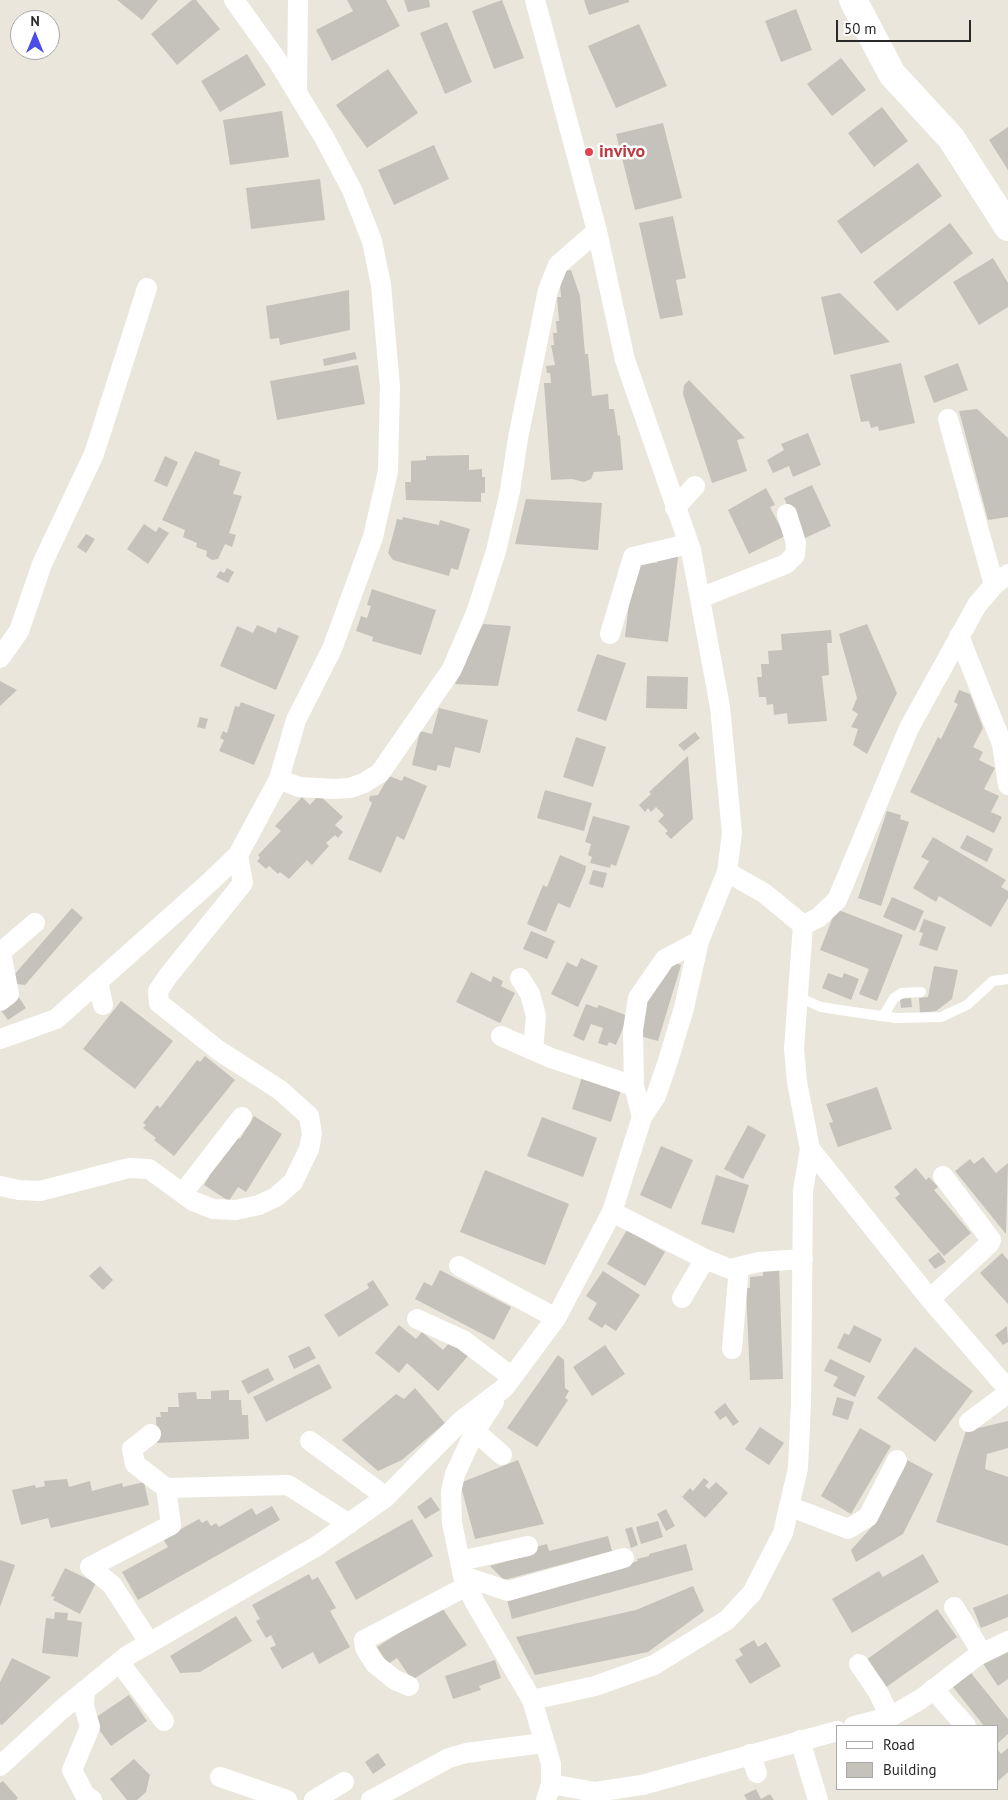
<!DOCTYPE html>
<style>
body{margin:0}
#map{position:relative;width:1008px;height:1800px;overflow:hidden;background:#eae6db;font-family:"PT Sans",sans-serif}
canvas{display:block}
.legend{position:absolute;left:836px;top:1725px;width:162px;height:65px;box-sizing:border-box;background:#fff;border:1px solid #a9a9a9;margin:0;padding:6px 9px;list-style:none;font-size:15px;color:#292929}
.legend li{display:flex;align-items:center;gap:10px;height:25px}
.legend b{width:25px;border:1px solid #a9a9a9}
.north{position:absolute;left:10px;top:10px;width:50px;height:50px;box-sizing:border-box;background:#fff;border:1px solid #a9a9a9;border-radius:50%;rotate:0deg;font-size:14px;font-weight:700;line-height:20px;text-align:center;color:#292929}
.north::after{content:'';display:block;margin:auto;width:18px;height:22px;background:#494ce9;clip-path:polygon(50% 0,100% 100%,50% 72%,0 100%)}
.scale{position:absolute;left:836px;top:20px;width:135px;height:22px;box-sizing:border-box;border:2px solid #292929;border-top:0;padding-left:6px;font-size:15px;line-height:18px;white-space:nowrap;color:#292929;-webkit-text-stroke:4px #fff;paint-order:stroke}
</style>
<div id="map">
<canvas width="1008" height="1800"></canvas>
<ul class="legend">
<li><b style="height:6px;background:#fff"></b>Road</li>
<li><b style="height:14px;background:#c5c2bb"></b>Building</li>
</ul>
<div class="north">N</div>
<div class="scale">50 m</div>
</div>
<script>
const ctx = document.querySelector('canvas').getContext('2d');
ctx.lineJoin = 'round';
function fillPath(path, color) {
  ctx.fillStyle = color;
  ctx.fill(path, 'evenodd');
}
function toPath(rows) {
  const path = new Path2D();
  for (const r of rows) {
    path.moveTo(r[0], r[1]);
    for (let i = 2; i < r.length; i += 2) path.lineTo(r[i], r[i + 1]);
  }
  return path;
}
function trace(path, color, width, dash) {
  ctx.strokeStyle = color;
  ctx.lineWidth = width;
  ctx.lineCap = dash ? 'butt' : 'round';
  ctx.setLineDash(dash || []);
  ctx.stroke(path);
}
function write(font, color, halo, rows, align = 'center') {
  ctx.font = font + ' "PT Sans",sans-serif';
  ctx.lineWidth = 5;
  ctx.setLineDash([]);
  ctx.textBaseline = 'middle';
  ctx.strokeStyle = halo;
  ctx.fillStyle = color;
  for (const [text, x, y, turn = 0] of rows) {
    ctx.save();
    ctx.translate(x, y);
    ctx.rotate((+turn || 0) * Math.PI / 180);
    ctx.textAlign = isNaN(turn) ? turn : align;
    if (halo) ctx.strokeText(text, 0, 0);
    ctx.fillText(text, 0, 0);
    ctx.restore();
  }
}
fillPath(toPath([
 [117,0,158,0,142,20],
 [192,0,196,0,220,29,177,65,151,34],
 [347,0,386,0,400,26,332,61,316,30,353,11],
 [404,0,429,0,430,7,408,12],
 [502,0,524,58,494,69,472,11],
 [584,0,629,0,629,2,589,15],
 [796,9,812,50,781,62,765,21],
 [447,22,472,82,445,94,420,33],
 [639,24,667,86,616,108,588,46],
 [247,54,266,85,220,112,201,81],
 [841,58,866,90,832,116,807,84],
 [388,69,418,113,367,148,336,105],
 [882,107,908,141,874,167,848,133],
 [282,111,289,157,230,165,223,120],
 [663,123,682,198,635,210,616,134],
 [1008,127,1008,170,989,140],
 [434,145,449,179,394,205,378,170],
 [918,163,942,196,861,254,837,221],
 [320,179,325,220,251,229,246,188],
 [673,216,686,278,676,280,683,315,660,319,639,223],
 [950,223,973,253,897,311,873,282],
 [993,258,1008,283,1008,307,979,325,953,282],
 [571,270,580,296,585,354,588,354,592,396,608,394,609,409,614,409,618,436,620,435,623,470,594,472,591,479,584,482,572,479,551,480,544,383,551,383,550,373,547,373,546,366,555,365,551,345,554,345,553,333,557,333,556,321,559,321,557,297,561,297,559,272],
 [349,290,350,330,280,345,279,338,270,339,266,306],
 [840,293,890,342,834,355,821,297],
 [355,352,357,359,324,366,323,359],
 [901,363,915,423,879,431,878,426,871,428,869,421,861,422,850,375],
 [958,363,968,390,934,403,924,376],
 [358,365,365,404,277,420,270,381],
 [689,380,745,438,737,440,747,471,712,483,683,394,684,385],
 [977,409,1008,438,1008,517,988,520,959,411],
 [808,433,821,465,793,477,789,466,773,473,767,460,784,450,781,444],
 [195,451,220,460,219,465,241,472,233,494,242,496,229,533,236,535,232,547,225,544,218,559,212,560,206,556,207,551,196,547,197,543,183,537,185,530,162,520],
 [469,455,469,470,482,469,482,477,485,477,485,493,481,493,481,502,406,500,405,482,411,482,411,461,426,460,426,456],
 [165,456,178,462,167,487,154,481],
 [812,485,831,526,803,539,784,498],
 [766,488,775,505,770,507,785,536,749,554,728,510],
 [526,499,602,503,598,550,515,544],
 [403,517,439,525,440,520,470,529,458,570,451,568,449,576,393,560,388,553,395,527,397,519,402,520],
 [144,524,156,532,159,527,169,533,148,564,127,549],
 [86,534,95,539,86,553,77,547],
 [658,554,678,557,668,642,625,637,634,560,657,563],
 [227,568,234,572,228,583,216,577,220,571,224,573],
 [372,589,436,610,421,655,372,641,373,637,356,631,361,616,367,618,371,606,367,605],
 [483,624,511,626,498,686,455,684],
 [867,624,897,693,867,754,853,745,858,729,851,727,858,714,852,710,857,698,839,634],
 [257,625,276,633,278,627,299,636,276,690,220,666,237,626,253,633],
 [831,630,832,643,827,643,829,675,822,676,827,721,788,724,787,713,774,715,773,704,767,705,766,697,759,697,757,677,762,677,761,664,769,664,768,651,782,650,781,634],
 [597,654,626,663,606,721,577,711],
 [647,676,688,677,687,709,646,708],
 [0,681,17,690,0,706],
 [959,690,970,694,983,728,973,747,983,752,979,760,995,768,984,789,999,796,991,812,1002,817,994,833,910,792,938,737,941,739,958,704,954,702],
 [241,702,275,715,254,765,219,751,224,740,220,738,223,731,227,733,235,706,239,707],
 [439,708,488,720,480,753,455,747,450,768,438,765,436,771,412,765,420,731,432,734],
 [200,717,208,719,205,729,197,727],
 [695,732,700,738,684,751,678,745],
 [576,737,606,747,593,787,563,777],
 [688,756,693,819,671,839,665,833,668,831,658,821,664,815,656,807,651,812,648,808,645,812,639,805,651,794,649,792],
 [389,776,402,781,404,776,427,786,404,840,397,836,381,873,348,859,372,803,369,800,370,796,378,795],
 [545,790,592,803,584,831,537,818],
 [319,795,343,817,335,825,343,832,338,838,335,835,326,843,329,846,312,865,307,860,289,879,280,872,278,874,269,866,266,869,257,861,260,858,258,855,281,831,275,826,302,797,310,805],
 [887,811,901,815,900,819,909,822,881,906,858,898],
 [593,816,630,826,616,866,611,864,610,868,590,863,592,857,588,855,591,844,585,842],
 [967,835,993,849,987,862,960,848],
 [933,837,1006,880,1001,887,1008,891,1008,898,991,927,939,896,936,902,913,888,929,861,921,857],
 [560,855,586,866,585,872,570,908,558,903,546,932,527,924,543,885,547,887],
 [593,870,607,873,603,888,589,884],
 [892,897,924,911,915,931,883,917],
 [72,908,83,918,25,985,17,984,14,975],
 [836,909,903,935,877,1001,859,994,869,969,820,950],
 [924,919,946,927,937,951,919,945,923,933,919,932],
 [531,931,555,941,547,959,523,949],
 [581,958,598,966,578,1007,551,994,567,962,577,967],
 [668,961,681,965,658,1041,640,1036,648,990],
 [934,966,958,970,952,999,936,1011,920,1013,919,998,928,997],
 [471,972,491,982,493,976,503,981,501,986,515,993,500,1023,456,1002],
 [828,973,842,978,844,973,859,979,851,1000,822,988],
 [18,996,26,1008,8,1020,0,1009],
 [911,998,912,1007,901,1008,900,999],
 [121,1001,173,1041,135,1089,83,1049],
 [586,1004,597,1008,599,1005,628,1016,616,1045,609,1042,607,1046,598,1043,603,1028,591,1024,584,1041,573,1036],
 [205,1056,235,1080,174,1156,154,1140,156,1138,143,1128,146,1125,143,1123,157,1105,160,1108,197,1060,200,1062],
 [582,1077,621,1090,611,1122,572,1109],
 [877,1087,892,1129,838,1147,829,1123,833,1122,826,1104],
 [254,1116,282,1134,246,1192,238,1187,229,1201,204,1185,233,1135,240,1139],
 [542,1117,597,1138,583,1177,527,1156],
 [748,1125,766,1135,743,1179,724,1169],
 [661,1146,693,1160,671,1209,640,1195],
 [983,1157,996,1173,1008,1163,1006,1234,955,1171,970,1159,974,1164],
 [916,1168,926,1180,929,1177,938,1187,934,1190,971,1233,944,1256,895,1198,900,1194,894,1187],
 [485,1170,569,1204,545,1265,460,1232],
 [716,1175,749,1185,734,1233,701,1224],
 [627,1230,665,1252,645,1286,607,1264],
 [939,1252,946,1262,935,1269,928,1260],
 [1002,1253,1008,1260,1008,1304,980,1273],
 [779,1265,783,1379,750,1380,746,1288,750,1288,750,1277,763,1276,763,1266],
 [100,1266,113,1280,103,1290,89,1276],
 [440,1270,511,1307,494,1340,415,1299,424,1282,432,1286],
 [603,1271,640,1295,616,1331,605,1324,602,1328,588,1319,597,1303,586,1296],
 [373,1280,389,1305,339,1337,324,1315,369,1288,367,1284],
 [399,1325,416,1339,422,1332,443,1350,451,1341,468,1356,438,1391,407,1363,399,1373,375,1353],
 [854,1325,882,1339,870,1363,837,1348,844,1333,849,1335],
 [1007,1326,1008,1342,1003,1345,995,1335],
 [605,1345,625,1374,592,1396,573,1367],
 [309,1346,316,1358,294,1369,288,1356],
 [915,1347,973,1391,935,1442,877,1398],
 [558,1355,564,1360,565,1388,569,1391,565,1398,568,1400,537,1447,507,1428],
 [830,1359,865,1376,855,1397,833,1386,838,1377,824,1371],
 [319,1364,332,1388,266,1422,253,1397],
 [268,1368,274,1380,248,1394,241,1381],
 [415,1388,445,1423,402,1460,378,1471,342,1440,396,1394,404,1399],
 [229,1390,229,1400,241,1400,242,1415,248,1415,249,1439,157,1443,156,1417,161,1417,160,1412,168,1412,168,1407,179,1407,178,1393,196,1392,197,1399,211,1399,211,1391],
 [837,1397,854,1402,848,1420,832,1415],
 [725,1403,739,1422,733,1426,726,1416,720,1420,714,1412],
 [1008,1421,1008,1448,987,1454,985,1469,1008,1477,1008,1546,936,1522,966,1431],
 [760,1427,784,1443,769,1465,745,1449],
 [860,1428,891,1446,851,1514,821,1496],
 [518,1460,544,1524,475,1539,460,1483],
 [907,1460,933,1474,903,1534,856,1562,851,1550,877,1521],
 [704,1478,709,1482,705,1486,709,1489,716,1482,728,1493,705,1518,682,1497,690,1488,693,1491],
 [67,1479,69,1487,90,1481,92,1491,122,1483,123,1487,144,1482,149,1505,51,1528,48,1518,21,1525,12,1490,35,1485,36,1488,45,1486,44,1481],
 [431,1497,440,1510,425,1519,417,1507],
 [272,1506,280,1520,138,1600,122,1572,168,1547,163,1539,199,1519,202,1523,207,1520,211,1526,216,1523,219,1527,252,1508,256,1515],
 [666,1509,675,1526,666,1531,657,1514],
 [412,1519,433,1556,356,1600,335,1562],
 [658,1521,663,1537,641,1544,636,1527],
 [632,1527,638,1545,631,1548,625,1529],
 [608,1536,612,1551,504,1580,490,1566,533,1554,531,1548,547,1544,549,1551],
 [686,1544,693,1570,512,1619,506,1596,638,1561,637,1559,649,1556,649,1554],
 [923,1554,939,1582,852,1633,832,1599,879,1571,883,1577],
 [0,1560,15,1565,0,1607],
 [65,1568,96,1583,80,1614,53,1600,55,1597,51,1596],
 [309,1574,312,1580,318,1577,336,1608,330,1611,350,1647,319,1664,313,1652,282,1669,270,1648,276,1645,271,1635,266,1638,256,1621,260,1619,252,1605],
 [693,1586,704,1611,648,1652,535,1675,516,1637,636,1610],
 [1008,1594,1008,1617,981,1628,973,1608],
 [441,1606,467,1645,412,1680,397,1658,388,1664,377,1647],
 [937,1609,957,1637,885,1688,866,1660],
 [55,1612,68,1613,67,1620,82,1622,78,1657,42,1653,46,1618,54,1619],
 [236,1616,252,1641,200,1672,180,1673,170,1656],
 [754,1640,758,1647,766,1642,781,1666,750,1684,735,1660,743,1655,739,1649],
 [1008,1646,1008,1679,998,1686,982,1662],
 [12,1658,51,1677,2,1725,0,1724,0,1682],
 [495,1660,501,1678,479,1686,481,1690,453,1699,445,1676],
 [967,1668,1008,1719,1008,1734,998,1743,997,1726,984,1726,949,1682],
 [129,1695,147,1721,111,1746,92,1720],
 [1008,1748,1008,1772,997,1782,997,1752,998,1750,1001,1754],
 [378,1753,386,1765,373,1774,365,1762],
 [134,1759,150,1775,146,1792,137,1800,127,1800,110,1779],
 [3,1781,18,1798,16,1800,0,1800,0,1783],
 [756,1789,761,1799,770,1794,774,1800,747,1800,744,1795]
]), '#c5c2bb');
trace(toPath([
 [798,997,821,1007,860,1013,896,1018,941,1017,967,1005,993,981,1008,979],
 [883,1016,894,998,902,993,921,992]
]), '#fff', 10);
trace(toPath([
 [234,0,279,63,325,139,352,190,372,241,381,285,390,387,388,471,373,537,332,649,296,720,279,779,299,787,334,789,350,788,364,783,380,773,452,669,476,613,496,551,510,491,518,438,548,290,558,265,597,231],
 [297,92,298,0],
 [948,419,994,585],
 [675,508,695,486],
 [700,598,786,564,795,555,796,543,787,514],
 [610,634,633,557,688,544],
 [959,636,1002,744,1008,785],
 [0,658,19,631,42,564,94,454,147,288],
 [727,872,764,893,803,925],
 [803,925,818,918,837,900,909,728,977,605,994,585,1008,574],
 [520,978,530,994,536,1016,533,1050],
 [98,981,103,1005],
 [0,1001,9,994,1,952,35,923],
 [501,1036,551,1058,634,1086],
 [0,1039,56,1019,211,881,238,855,279,779],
 [642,1117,634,1086,633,1030,638,998,665,959,699,941],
 [810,1149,930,1299,1000,1380,1008,1386],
 [0,1186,19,1190,40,1191,129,1168,149,1169,193,1201,213,1209,236,1210,259,1205,276,1197,293,1182,309,1149,312,1134,309,1116,280,1090,218,1050,159,1003,158,991,168,976,243,883,238,855],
 [183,1193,242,1117],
 [612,1212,705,1259,730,1269,759,1262,803,1259],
 [459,1266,556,1318],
 [682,1298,705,1259],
 [930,1299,989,1244,991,1240,943,1176],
 [417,1319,463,1340,512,1377],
 [732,1349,739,1267],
 [494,1402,475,1431,455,1474,451,1492,452,1523,463,1576,474,1601,532,1700,595,1686,654,1665,727,1620,752,1593,783,1533,798,1468,801,1403,803,1191,810,1149,797,1082,794,1049,803,925],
 [969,1422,1008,1393],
 [475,1431,502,1455],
 [151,1434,132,1449,135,1464,166,1488,288,1485,349,1524],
 [310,1441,386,1497],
 [791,1507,848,1529,868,1517,897,1460],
 [460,1561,528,1546],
 [463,1576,508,1591,624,1558],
 [954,1607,982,1653],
 [149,1642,112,1585,90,1567,171,1525,166,1488],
 [119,1662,164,1721],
 [859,1664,878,1692,890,1717],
 [409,1686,395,1680,375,1664,365,1648,364,1640,467,1586],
 [933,1689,966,1726],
 [85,1690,84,1706,90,1727,72,1770,85,1795,92,1800],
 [532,1700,551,1764,551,1784,546,1800],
 [854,1726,890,1717,921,1699,977,1656,1008,1641],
 [800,1740,818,1800],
 [750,1754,757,1773],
 [0,1766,61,1710,127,1656,317,1546,386,1497,461,1421,504,1388,556,1318,612,1212,642,1117,656,1096,668,1061,684,1008,699,941,727,872,732,833,720,707,691,550,625,360,597,231,535,0],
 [220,1777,287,1800],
 [551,1784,595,1792,642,1785,837,1731],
 [314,1800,344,1782],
 [371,1800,449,1758,466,1753,543,1743]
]), '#fff', 20);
trace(toPath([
 [853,0,892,74,951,138,1008,227]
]), '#fff', 28);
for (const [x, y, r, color] of [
 [589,152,5,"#e0444e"]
]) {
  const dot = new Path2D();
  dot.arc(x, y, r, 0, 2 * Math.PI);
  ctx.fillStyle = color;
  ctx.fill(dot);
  trace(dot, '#fff', 2);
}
write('bold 18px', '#be3a42', '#fff', [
 ["invivo",599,152]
], 'left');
</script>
